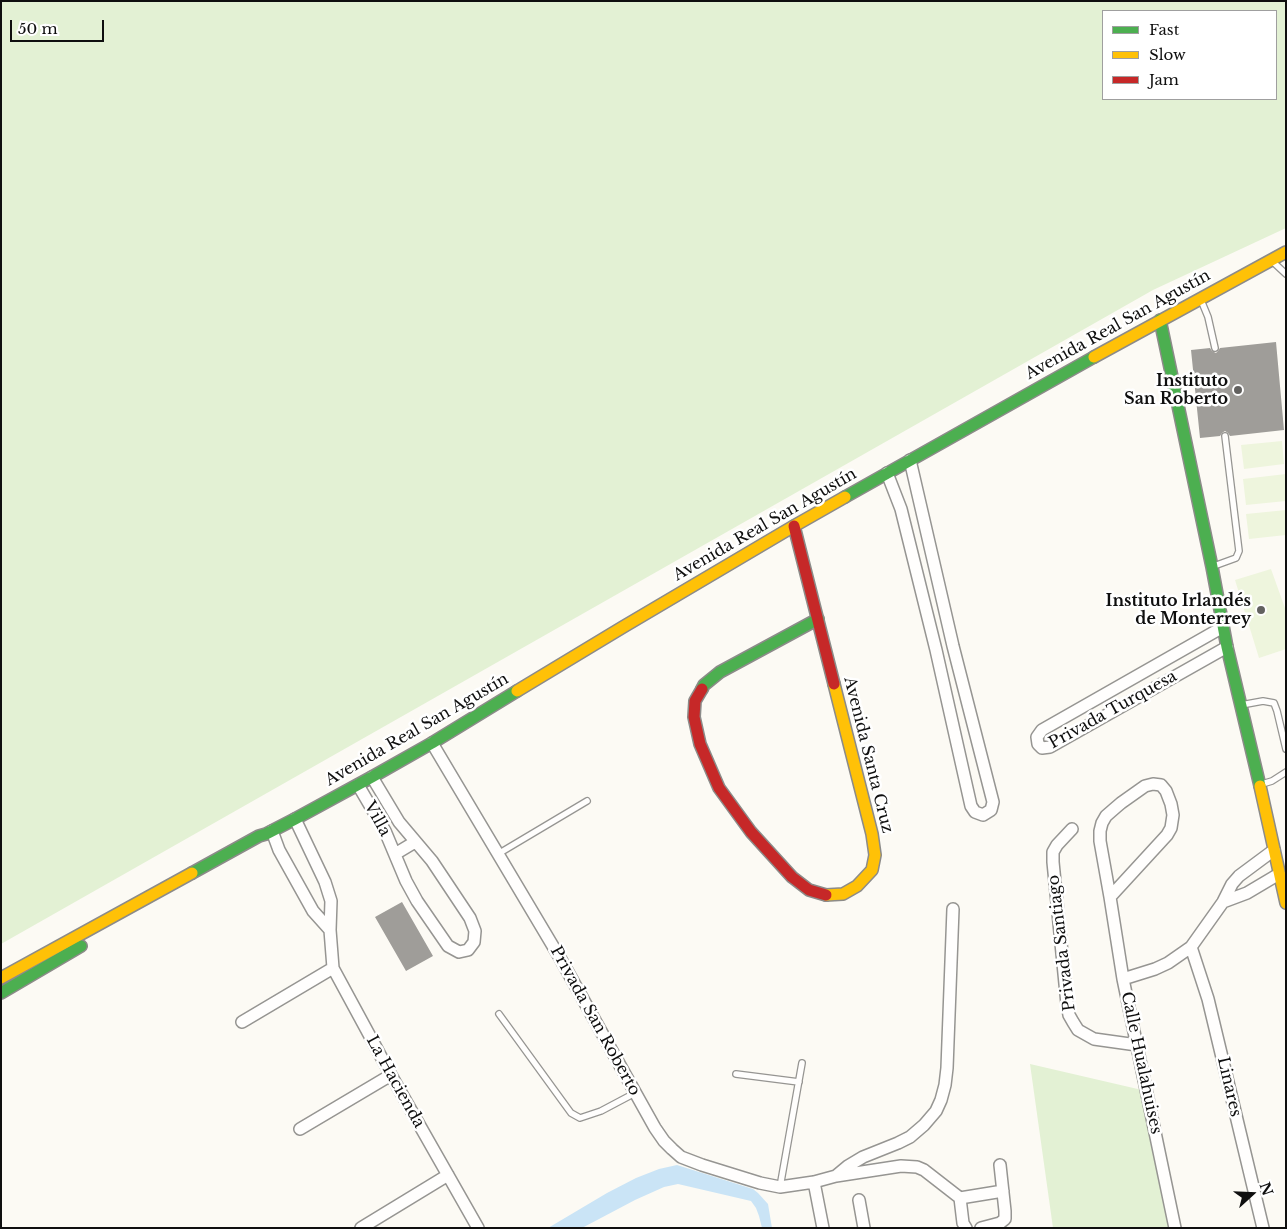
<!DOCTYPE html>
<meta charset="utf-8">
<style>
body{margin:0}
#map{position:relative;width:1287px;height:1229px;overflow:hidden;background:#fcfaf4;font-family:"Libre Baskerville",serif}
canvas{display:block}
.frame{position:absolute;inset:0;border:2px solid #0f0f0f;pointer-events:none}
.legend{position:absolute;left:1102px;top:10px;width:175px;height:90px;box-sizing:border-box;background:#fff;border:1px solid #9f9f9f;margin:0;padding:6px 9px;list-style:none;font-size:15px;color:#0f0f0f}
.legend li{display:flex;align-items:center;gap:10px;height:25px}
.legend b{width:25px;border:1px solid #9f9f9f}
.north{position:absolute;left:1227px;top:1169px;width:50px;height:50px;-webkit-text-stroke:4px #fff;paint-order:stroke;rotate:70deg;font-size:14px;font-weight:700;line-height:20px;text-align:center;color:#0f0f0f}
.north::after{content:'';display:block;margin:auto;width:18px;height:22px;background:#0f0f0f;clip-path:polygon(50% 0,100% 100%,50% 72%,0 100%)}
.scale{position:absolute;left:10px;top:20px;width:94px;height:22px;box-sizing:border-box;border:2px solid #0f0f0f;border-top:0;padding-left:6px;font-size:15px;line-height:18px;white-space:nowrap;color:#0f0f0f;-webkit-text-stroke:4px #fff;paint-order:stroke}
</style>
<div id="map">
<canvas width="1287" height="1229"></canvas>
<div class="frame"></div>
<ul class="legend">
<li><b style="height:6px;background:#4caf50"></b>Fast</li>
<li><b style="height:6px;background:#ffc107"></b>Slow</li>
<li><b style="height:6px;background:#c62828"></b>Jam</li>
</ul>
<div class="north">N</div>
<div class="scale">50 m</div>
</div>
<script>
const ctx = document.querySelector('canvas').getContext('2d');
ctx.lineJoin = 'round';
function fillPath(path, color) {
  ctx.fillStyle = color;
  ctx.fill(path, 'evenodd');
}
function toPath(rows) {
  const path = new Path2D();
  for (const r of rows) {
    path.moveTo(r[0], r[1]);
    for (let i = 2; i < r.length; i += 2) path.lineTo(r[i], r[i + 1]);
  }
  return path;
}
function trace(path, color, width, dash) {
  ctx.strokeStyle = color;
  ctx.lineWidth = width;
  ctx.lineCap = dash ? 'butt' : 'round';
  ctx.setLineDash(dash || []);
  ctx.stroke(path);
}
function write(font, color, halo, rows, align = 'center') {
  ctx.font = font + ' "Libre Baskerville",serif';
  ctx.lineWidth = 5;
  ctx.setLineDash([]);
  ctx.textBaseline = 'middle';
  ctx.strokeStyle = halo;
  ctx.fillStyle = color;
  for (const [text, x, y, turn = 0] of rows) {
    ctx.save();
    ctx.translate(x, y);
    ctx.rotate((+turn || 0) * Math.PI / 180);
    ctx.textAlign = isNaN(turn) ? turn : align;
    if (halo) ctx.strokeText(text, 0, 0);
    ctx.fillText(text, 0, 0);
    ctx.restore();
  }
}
fillPath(toPath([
 [1,1,1286,1,1286,228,1153,290,1,944],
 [1103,11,1276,11,1276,99,1103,99],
 [1030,1064,1142,1090,1172,1228,1053,1228]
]), '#e3f1d4');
fillPath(toPath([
 [1282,441,1284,464,1244,469,1241,445],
 [1286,474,1286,501,1246,505,1243,479],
 [1286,510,1286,535,1249,539,1246,514],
 [1271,569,1286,611,1286,649,1259,658,1235,580]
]), '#eef5dd');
fillPath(toPath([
 [677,1165,753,1189,758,1193,768,1204,772,1228,762,1228,759,1216,756,1208,751,1201,678,1184,664,1187,635,1200,582,1228,548,1228,607,1193,636,1178,659,1169]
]), '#cae4f6');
fillPath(toPath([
 [1276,342,1284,430,1230,436,1228,433,1225,431,1222,433,1220,436,1200,438,1191,350,1210,348,1212,351,1216,353,1218,351,1220,348],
 [402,902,433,956,406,971,375,917]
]), '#9f9d99');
const lane = toPath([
 [1272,261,1286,274],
 [1201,300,1208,317,1215,348],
 [1214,566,1236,558,1239,551,1225,436],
 [1241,705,1263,701,1274,703,1277,711,1286,749],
 [1262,784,1272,781,1286,772],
 [498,854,587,801],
 [499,1014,571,1113,580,1118,601,1111,635,1093],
 [736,1074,799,1082],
 [780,1187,802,1063]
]);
const street = toPath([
 [887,473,901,509,936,650,971,806,975,812,983,815,991,810,993,802,953,646,910,460],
 [1223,627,1042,730,1037,737,1038,744,1042,748,1050,747,1227,647],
 [432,743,560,958,655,1128,664,1141,672,1149,681,1157,702,1165,760,1183,780,1187,814,1182,836,1176,901,1166,917,1167,924,1170,960,1198],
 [358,785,385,831,406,881,417,901,448,946,459,952,468,950,474,942,475,931,470,918,432,861,399,822,372,777],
 [295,819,325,882,331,901,330,930,333,968,391,1075,478,1228],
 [1072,829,1057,845,1053,852,1053,862,1067,1004,1069,1015,1073,1022,1078,1030,1094,1039,1137,1045],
 [272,831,279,850,313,911,330,930],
 [395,854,415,842],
 [1110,897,1167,835,1171,828,1173,815,1171,804,1166,791,1161,785,1153,784,1145,786,1121,803,1114,809,1106,816,1102,823,1100,831,1100,841,1110,897,1123,979,1175,1228],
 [1223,902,1247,893,1279,874],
 [1191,947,1208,999,1263,1228],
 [1123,979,1155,969,1168,963,1191,947,1223,902,1232,884,1239,876,1274,850],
 [242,1022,333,968],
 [300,1129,391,1075],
 [836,1176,848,1166,863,1157,898,1143,910,1137,924,1125,936,1111,941,1100,945,1085,947,1068,953,909],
 [814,1182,823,1228],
 [960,1198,1003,1191],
 [960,1198,963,1223,966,1228],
 [859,1200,864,1228],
 [361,1228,448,1175],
 [981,1228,1000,1223,1005,1219,1005,1211,1000,1165]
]);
const fast = toPath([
 [1160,320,1212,567,1227,647,1260,786],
 [845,497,1094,357],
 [702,689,704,685,720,672,818,619],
 [192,873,259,836,266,834,295,819,372,777,432,743,517,691],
 [1,993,81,946]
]);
const slow = toPath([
 [1094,357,1286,252],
 [517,691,623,627,794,526,845,497],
 [1260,786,1286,903],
 [826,895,843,894,857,886,872,870,875,855,872,834,834,684],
 [1,978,192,873]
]);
const jam = toPath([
 [794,526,834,684],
 [702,689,695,701,694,717,700,744,719,788,751,832,792,877,809,890,826,895]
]);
trace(lane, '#969592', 8);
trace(street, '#969592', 14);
trace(fast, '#8c8b89', 14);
trace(slow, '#8c8b89', 14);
trace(jam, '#8c8b89', 14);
trace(lane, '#fffefd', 5.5);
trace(street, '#fffefd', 11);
trace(fast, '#4caf50', 11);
trace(slow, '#ffc107', 11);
trace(jam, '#c62828', 11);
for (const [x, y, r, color] of [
 [1238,390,5,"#62615f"],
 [1261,610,5,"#62615f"]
]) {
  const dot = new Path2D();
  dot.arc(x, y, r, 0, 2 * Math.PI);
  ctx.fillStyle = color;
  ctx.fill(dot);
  trace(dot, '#fff', 2);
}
write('16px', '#0f0f0f', '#fff', [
 ["Avenida Real San Agustín",1118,325,-29],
 ["Avenida Real San Agustín",765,525,-30],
 ["Privada Turquesa",1113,710,-29],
 ["Avenida Real San Agustín",417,730,-30],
 ["Avenida Santa Cruz",868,755,76],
 ["Villa",377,819,61],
 ["Privada Santiago",1062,943,-97],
 ["Privada San Roberto",595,1021,61],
 ["Calle Hualahuises",1141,1063,78],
 ["La Hacienda",395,1082,61],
 ["Linares",1229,1087,77]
]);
write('bold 16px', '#0f0f0f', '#fff', [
 ["Instituto",1228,381],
 ["San Roberto",1228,399],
 ["Instituto Irlandés",1251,601],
 ["de Monterrey",1251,619]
], 'right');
</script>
